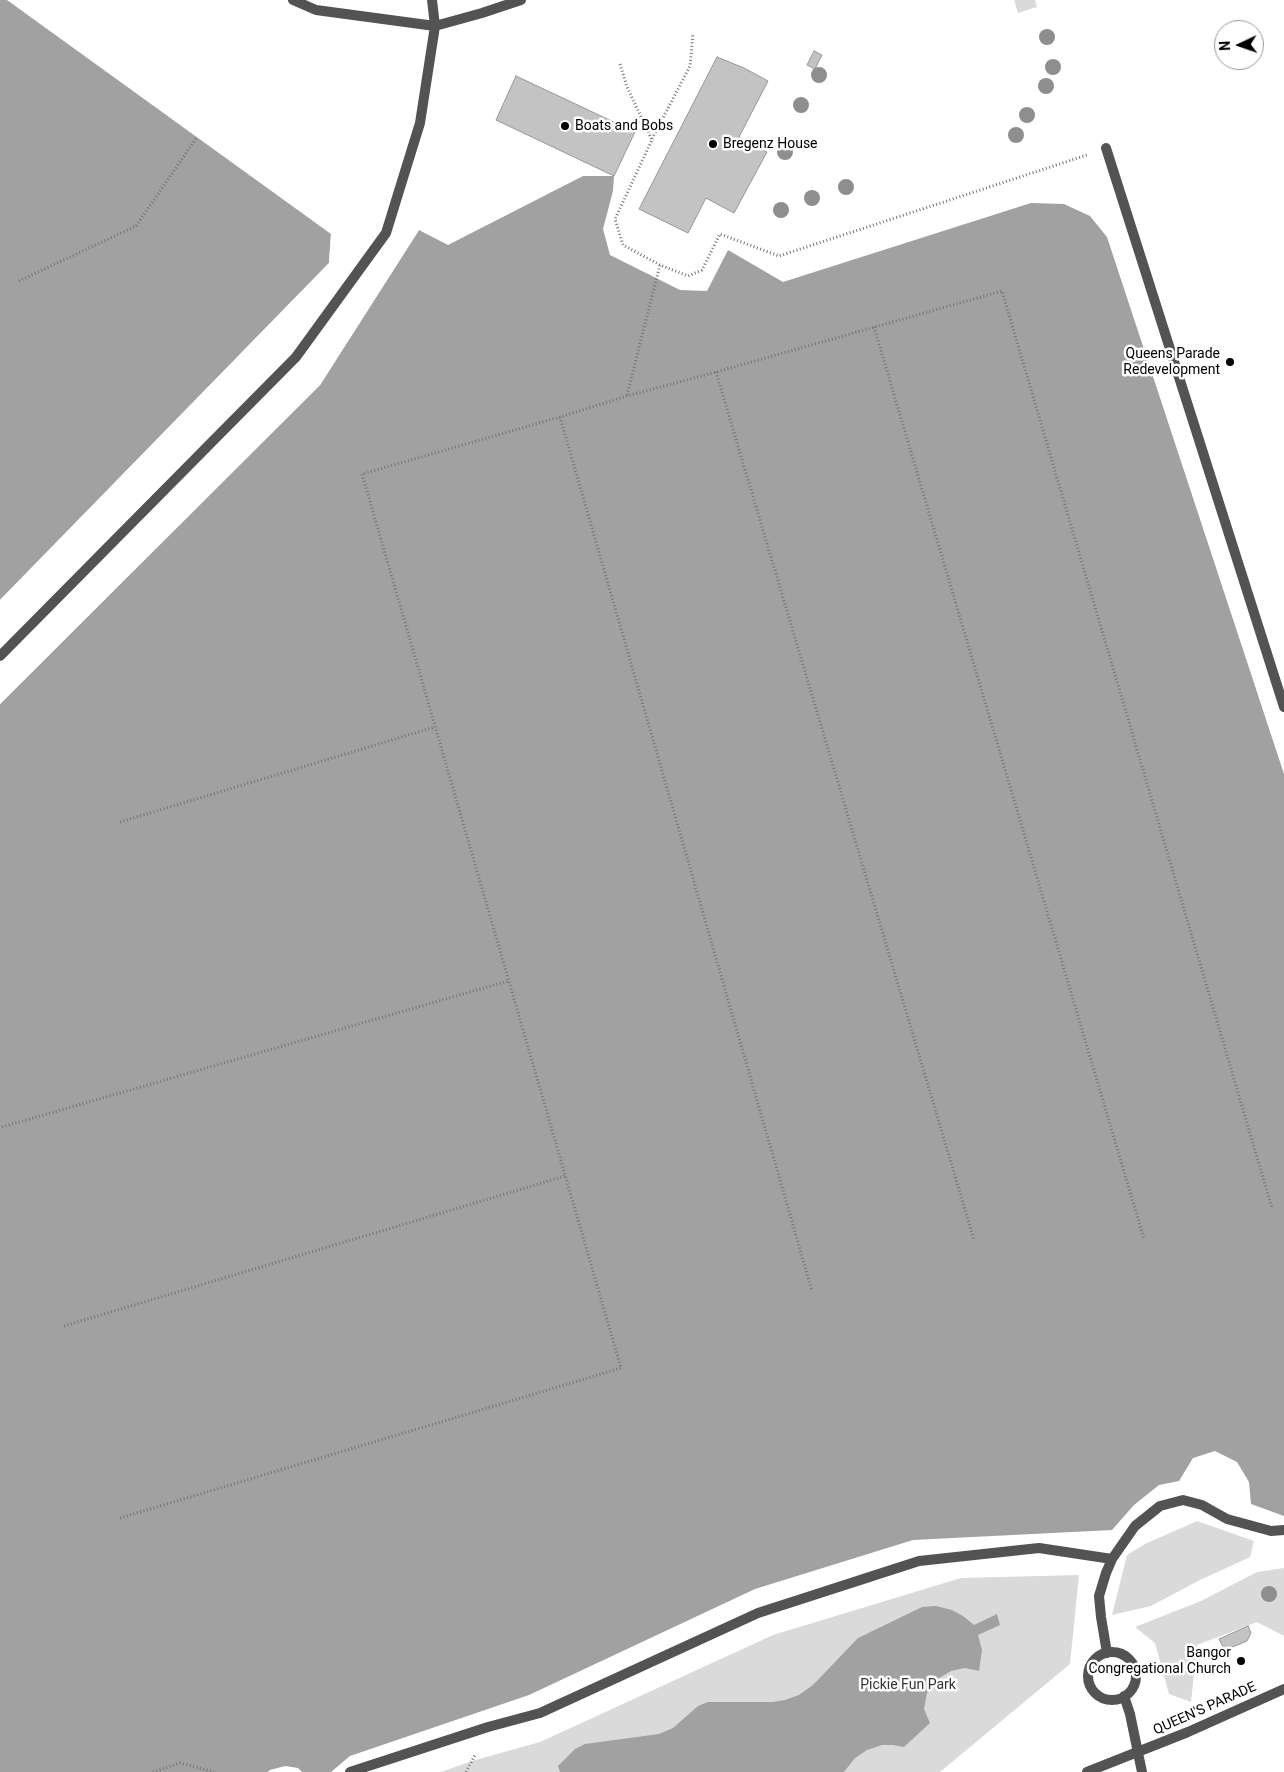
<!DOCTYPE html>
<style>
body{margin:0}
#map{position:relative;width:1284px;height:1772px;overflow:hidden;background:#fff;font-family:Roboto,sans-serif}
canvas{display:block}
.north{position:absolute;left:1214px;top:20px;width:50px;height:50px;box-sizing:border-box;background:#fff;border:1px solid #999;border-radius:50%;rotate:267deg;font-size:14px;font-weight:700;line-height:20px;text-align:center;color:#000}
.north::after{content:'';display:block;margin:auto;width:18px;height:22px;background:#000;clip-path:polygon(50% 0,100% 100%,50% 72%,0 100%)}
</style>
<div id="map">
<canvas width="1284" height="1772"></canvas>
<div class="north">N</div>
</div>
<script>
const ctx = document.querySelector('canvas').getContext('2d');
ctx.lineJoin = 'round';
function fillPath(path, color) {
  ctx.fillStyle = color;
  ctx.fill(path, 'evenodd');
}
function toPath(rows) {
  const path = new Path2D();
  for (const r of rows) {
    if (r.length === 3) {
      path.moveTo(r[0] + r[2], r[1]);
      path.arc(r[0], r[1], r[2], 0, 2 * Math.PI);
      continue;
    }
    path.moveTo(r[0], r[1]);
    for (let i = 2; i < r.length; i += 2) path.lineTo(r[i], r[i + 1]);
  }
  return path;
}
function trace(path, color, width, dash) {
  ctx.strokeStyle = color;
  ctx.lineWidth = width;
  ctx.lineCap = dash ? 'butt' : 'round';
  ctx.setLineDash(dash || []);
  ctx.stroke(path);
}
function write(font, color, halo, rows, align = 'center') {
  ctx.font = font + ' Roboto,sans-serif';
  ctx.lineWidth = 5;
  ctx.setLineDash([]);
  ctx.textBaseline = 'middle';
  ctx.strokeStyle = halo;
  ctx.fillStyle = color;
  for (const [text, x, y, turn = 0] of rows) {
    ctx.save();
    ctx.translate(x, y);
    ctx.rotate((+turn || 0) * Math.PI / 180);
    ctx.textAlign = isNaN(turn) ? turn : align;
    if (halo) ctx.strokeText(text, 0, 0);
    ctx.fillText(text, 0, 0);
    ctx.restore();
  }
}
fillPath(toPath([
 [1014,0,1035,0,1037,7,1018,13],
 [1197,1521,1254,1541,1250,1557,1200,1580,1151,1606,1112,1615,1127,1555,1145,1544],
 [1284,1568,1284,1636,1257,1622,1197,1645,1191,1702,1169,1694,1155,1643,1135,1627,1201,1601,1257,1572],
 [1079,1575,1070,1664,940,1772,441,1772,472,1761,540,1742,773,1635,961,1578]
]), '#dadada');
fillPath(toPath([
 [0,0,7,0,331,234,329,263,0,600],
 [583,176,614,176,613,191,603,229,610,255,680,290,707,291,728,250,783,282,1031,203,1064,204,1090,216,1107,237,1284,774,1284,1516,1251,1504,1249,1482,1237,1462,1215,1451,1193,1458,1179,1481,1159,1485,1134,1505,1112,1530,913,1540,755,1589,529,1695,350,1756,331,1772,302,1772,298,1768,285,1766,270,1770,268,1772,0,1772,0,704,320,385,419,230,448,245],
 [936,1606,952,1610,963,1616,974,1625,997,1614,1000,1625,978,1635,982,1650,979,1671,965,1668,951,1671,936,1680,927,1693,924,1709,930,1723,904,1747,893,1745,882,1745,867,1750,855,1758,844,1772,560,1772,558,1766,575,1749,585,1744,659,1734,673,1728,698,1706,708,1702,773,1702,785,1700,799,1695,813,1685,858,1638,922,1607]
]), '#a1a1a1');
fillPath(toPath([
 [416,230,419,230,320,385,0,704,0,700,318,384],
 [331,234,333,234,331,265,0,602,0,600,329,263]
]), '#fff');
const building = toPath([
 [814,51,822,55,815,69,807,65,814,51],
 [717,57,744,68,768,81,739,137,767,152,734,213,706,198,688,233,639,209,717,57],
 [516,76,635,132,614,176,496,120,516,76],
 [1248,1626,1251,1633,1247,1641,1230,1648,1223,1647,1219,1639,1248,1626]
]);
fillPath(building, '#c3c3c3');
trace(building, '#979797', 1);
trace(toPath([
 [620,64,627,87,652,140,615,219,623,245,660,265,688,276,702,270,720,234,779,256,1087,155],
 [652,139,690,66,693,33],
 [19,281,136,226,197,137],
 [874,327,1144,1239],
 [716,372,974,1240],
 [627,395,660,265],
 [560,417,812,1291],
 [120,822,435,727],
 [2,1127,508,981],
 [64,1326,565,1176],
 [120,1518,621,1368,362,474,560,417,627,396,716,372,1002,291,1272,1208],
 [153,1772,180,1763,214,1772],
 [466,1772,475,1755]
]), '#757575', 3, [1, 2.5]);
trace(toPath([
 [293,0,316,10,435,26,482,13,521,0],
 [0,656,296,357,386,233,420,123,435,26,432,0]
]), '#535353', 10);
trace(toPath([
 [1106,148,1284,707],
 [1112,1676,24],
 [1107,1653,1101,1617,1099,1596,1106,1573,1112,1559,1135,1526,1160,1506,1183,1500,1202,1505,1227,1519,1271,1531,1284,1530],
 [1124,1696,1130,1714,1142,1772],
 [350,1772,488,1727,540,1713,758,1613,919,1561,1039,1548,1112,1559],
 [1087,1772,1188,1732,1284,1689]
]), '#535353', 10);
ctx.fillStyle = '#8e8e8e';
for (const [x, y] of [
 [1047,37],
 [1053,67],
 [819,75],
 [1046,86],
 [801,105],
 [1027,115],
 [1016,135],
 [785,152],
 [846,187],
 [812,198],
 [781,210],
 [1269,1594]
]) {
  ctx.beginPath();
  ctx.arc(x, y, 8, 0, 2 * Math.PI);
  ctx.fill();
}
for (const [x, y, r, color] of [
 [565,126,5,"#000"],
 [713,144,5,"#000"],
 [1230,362,5,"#000"],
 [1241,1661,5,"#000"]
]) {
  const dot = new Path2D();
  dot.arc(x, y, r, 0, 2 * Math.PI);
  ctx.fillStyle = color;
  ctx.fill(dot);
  trace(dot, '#fff', 2);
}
write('14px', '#000', '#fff', [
 ["Boats and Bobs",575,126],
 ["Bregenz House",723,144],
 ["Queens Parade",1220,354,"right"],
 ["Redevelopment",1220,370,"right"],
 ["Bangor",1231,1653,"right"],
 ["Congregational Church",1231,1669,"right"]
], 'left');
write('14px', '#313131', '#fff', [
 ["Pickie Fun Park",908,1685]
]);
write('14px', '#000', '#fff', [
 ["QUEEN'S PARADE",1205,1709,-24]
]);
</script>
